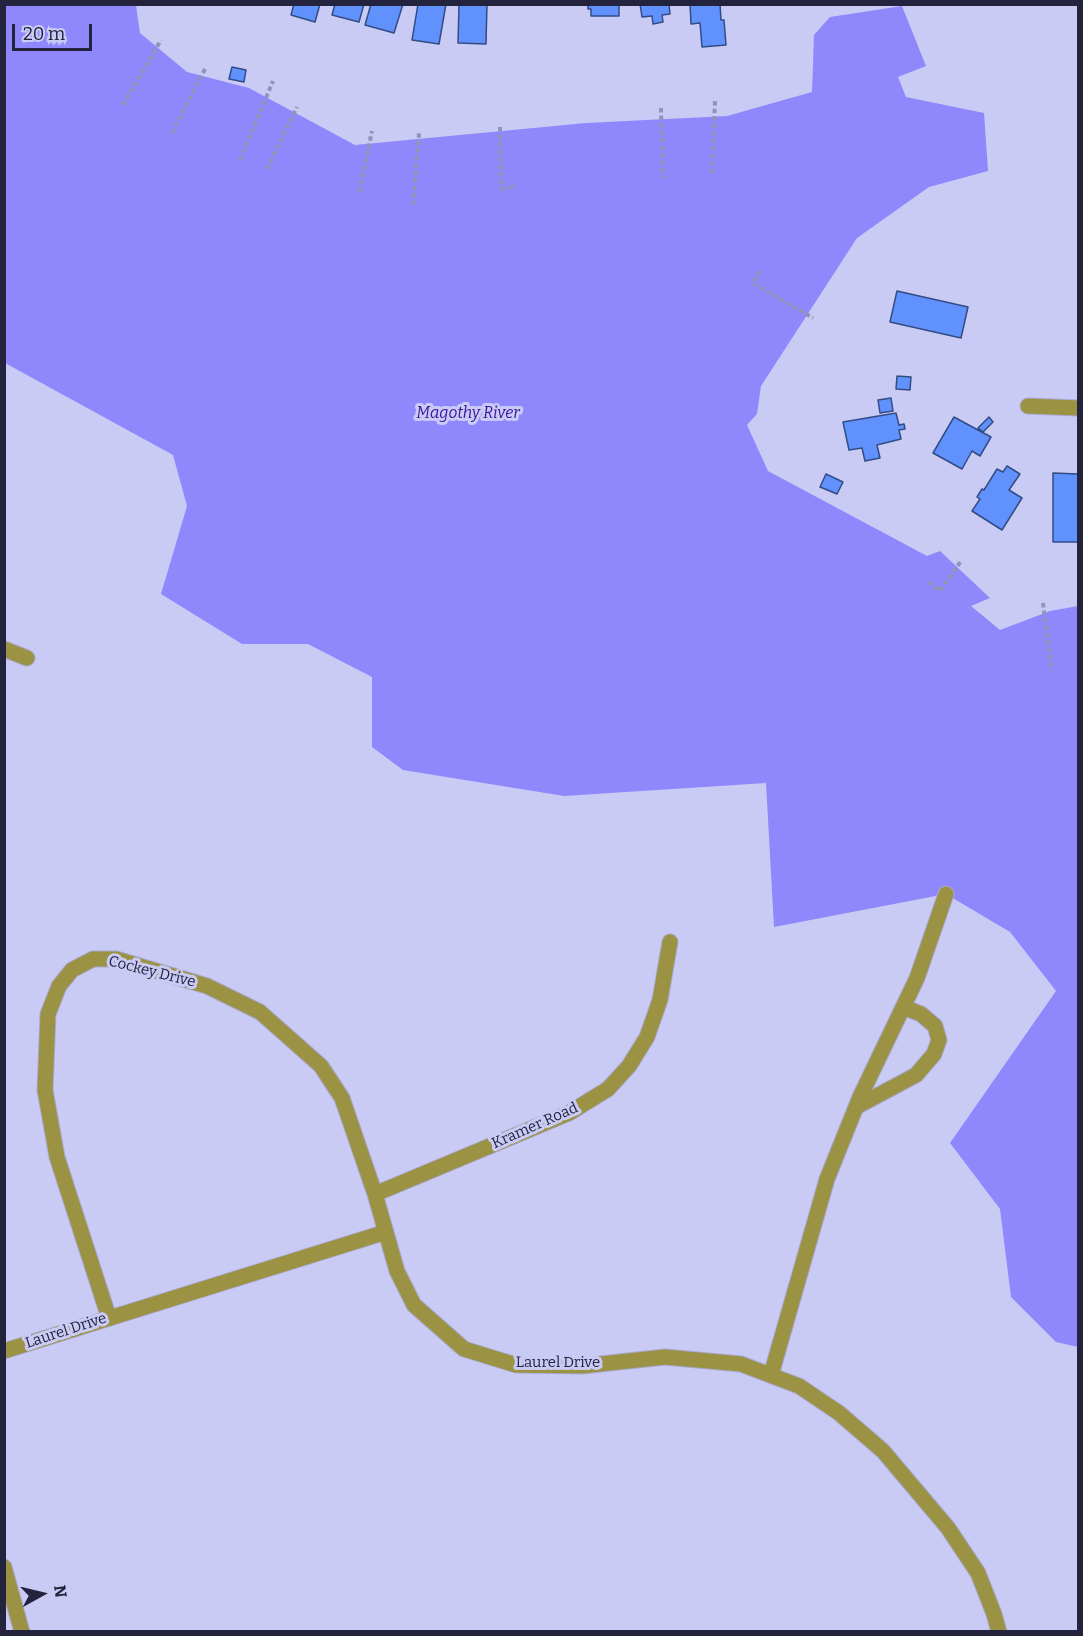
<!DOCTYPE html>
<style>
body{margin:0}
#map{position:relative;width:1083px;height:1636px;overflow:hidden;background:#c9cbf5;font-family:Bitter,serif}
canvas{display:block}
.frame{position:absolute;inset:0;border:6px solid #24233e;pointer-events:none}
.north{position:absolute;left:12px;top:1564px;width:60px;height:60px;-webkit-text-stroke:4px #c9cbf5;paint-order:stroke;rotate:82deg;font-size:16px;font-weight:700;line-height:24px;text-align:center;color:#24233e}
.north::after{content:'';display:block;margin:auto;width:21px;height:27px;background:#24233e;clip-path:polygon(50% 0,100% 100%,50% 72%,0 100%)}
.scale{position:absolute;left:12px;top:24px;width:80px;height:27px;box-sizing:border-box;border:3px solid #24233e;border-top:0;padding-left:8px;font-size:18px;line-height:21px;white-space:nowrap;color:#24233e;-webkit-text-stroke:4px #c9cbf5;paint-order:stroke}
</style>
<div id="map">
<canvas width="1083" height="1636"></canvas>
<div class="frame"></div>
<div class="north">N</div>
<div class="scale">20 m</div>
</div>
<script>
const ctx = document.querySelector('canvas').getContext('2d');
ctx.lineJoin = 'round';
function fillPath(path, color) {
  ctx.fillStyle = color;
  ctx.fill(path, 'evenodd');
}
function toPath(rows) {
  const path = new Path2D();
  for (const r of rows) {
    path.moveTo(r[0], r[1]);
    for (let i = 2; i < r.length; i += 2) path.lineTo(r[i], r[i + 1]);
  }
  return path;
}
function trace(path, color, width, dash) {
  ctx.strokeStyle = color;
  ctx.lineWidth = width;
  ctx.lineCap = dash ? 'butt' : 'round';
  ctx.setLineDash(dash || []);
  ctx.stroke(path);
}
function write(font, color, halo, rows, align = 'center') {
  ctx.font = font + ' Bitter,serif';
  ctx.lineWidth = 6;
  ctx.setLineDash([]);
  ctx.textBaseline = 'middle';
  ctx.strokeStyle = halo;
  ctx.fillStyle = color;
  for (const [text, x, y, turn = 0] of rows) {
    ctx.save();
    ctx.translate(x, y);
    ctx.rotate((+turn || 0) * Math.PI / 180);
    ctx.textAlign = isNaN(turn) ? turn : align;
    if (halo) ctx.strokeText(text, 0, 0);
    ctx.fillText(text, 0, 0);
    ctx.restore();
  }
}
fillPath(toPath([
 [5,5,136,5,140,33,187,72,249,88,355,145,586,123,727,116,812,92,814,35,830,17,902,6,926,66,898,77,906,97,984,113,988,171,929,187,857,238,761,386,757,414,747,425,768,471,927,556,940,551,990,598,971,606,1000,630,1050,611,1078,606,1078,1347,1056,1342,1011,1297,1000,1209,950,1143,1056,991,1010,932,946,894,774,927,766,783,564,796,403,770,372,747,372,677,308,644,242,644,161,594,187,506,173,455,5,363]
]), '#8f88fc');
const building = toPath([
 [294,4,320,4,315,22,291,15,294,4],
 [335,4,364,4,359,22,332,15,335,4],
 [371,4,403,4,394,33,365,25,371,4],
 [418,4,446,4,439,44,412,40,418,4],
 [459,4,487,4,486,44,458,43,459,4],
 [588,4,619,4,619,16,591,16,591,9,588,9,588,4],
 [640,4,669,4,670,14,662,15,663,22,653,24,652,16,642,17,640,4],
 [690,4,720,4,721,20,724,20,726,45,702,47,700,23,691,24,690,4],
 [232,67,246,70,244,82,229,79,232,67],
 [897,291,968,307,961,338,890,322,897,291],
 [897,376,911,377,910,390,896,389,897,376],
 [891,398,893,411,880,413,878,400,891,398],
 [896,413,899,425,904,424,905,429,899,430,901,439,877,445,880,458,865,461,862,448,849,450,843,422,896,413],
 [954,417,991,437,980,456,972,451,962,469,933,453,954,417],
 [989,417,993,422,983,432,978,428,989,417],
 [1007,466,1020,474,1009,490,1022,498,1002,530,972,511,980,499,977,497,982,489,984,490,997,469,1003,472,1007,466],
 [1053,473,1078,474,1078,542,1053,542,1053,473],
 [826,474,843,482,837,494,820,487,826,474]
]);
fillPath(building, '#6091fc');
trace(building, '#324c84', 1.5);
const minor = toPath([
 [1028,406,1078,408],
 [4,649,27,658],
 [856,1107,916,1075,934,1054,939,1040,935,1026,921,1014,903,1007],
 [375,1194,569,1113,608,1089,629,1066,647,1037,660,1000,670,942],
 [109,1318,57,1157,45,1090,48,1014,59,986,72,970,93,959,116,959,207,986,260,1012,321,1066,342,1098,375,1194,397,1271,414,1305,464,1349,516,1365,582,1366,665,1357,741,1364,799,1386,839,1413,883,1451,948,1528,978,1573,994,1614,999,1632],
 [4,1351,386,1232],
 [771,1375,827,1179,860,1097,917,978,946,894],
 [4,1567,22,1632]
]);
trace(minor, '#a8a9d0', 17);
trace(toPath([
 [123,105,161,40],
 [661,108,663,178],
 [500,127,501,189,516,186],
 [172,133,205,69],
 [240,160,273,81],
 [267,169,297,107],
 [712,173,715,101],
 [359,192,372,131],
 [413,205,419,133],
 [760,271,753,283,813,318],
 [929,582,940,591,961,561],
 [1043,603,1052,671]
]), '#9293b8', 4, [4.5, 3]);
trace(minor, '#9b9343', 15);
write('15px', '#24233e', '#c9cbf5', [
 ["Cockey Drive",152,972,14],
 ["Kramer Road",535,1126,-24],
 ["Laurel Drive",66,1331,-18],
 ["Laurel Drive",558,1363]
]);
write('italic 16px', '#3b129d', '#c9cbf5', [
 ["Magothy River",468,414]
]);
</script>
